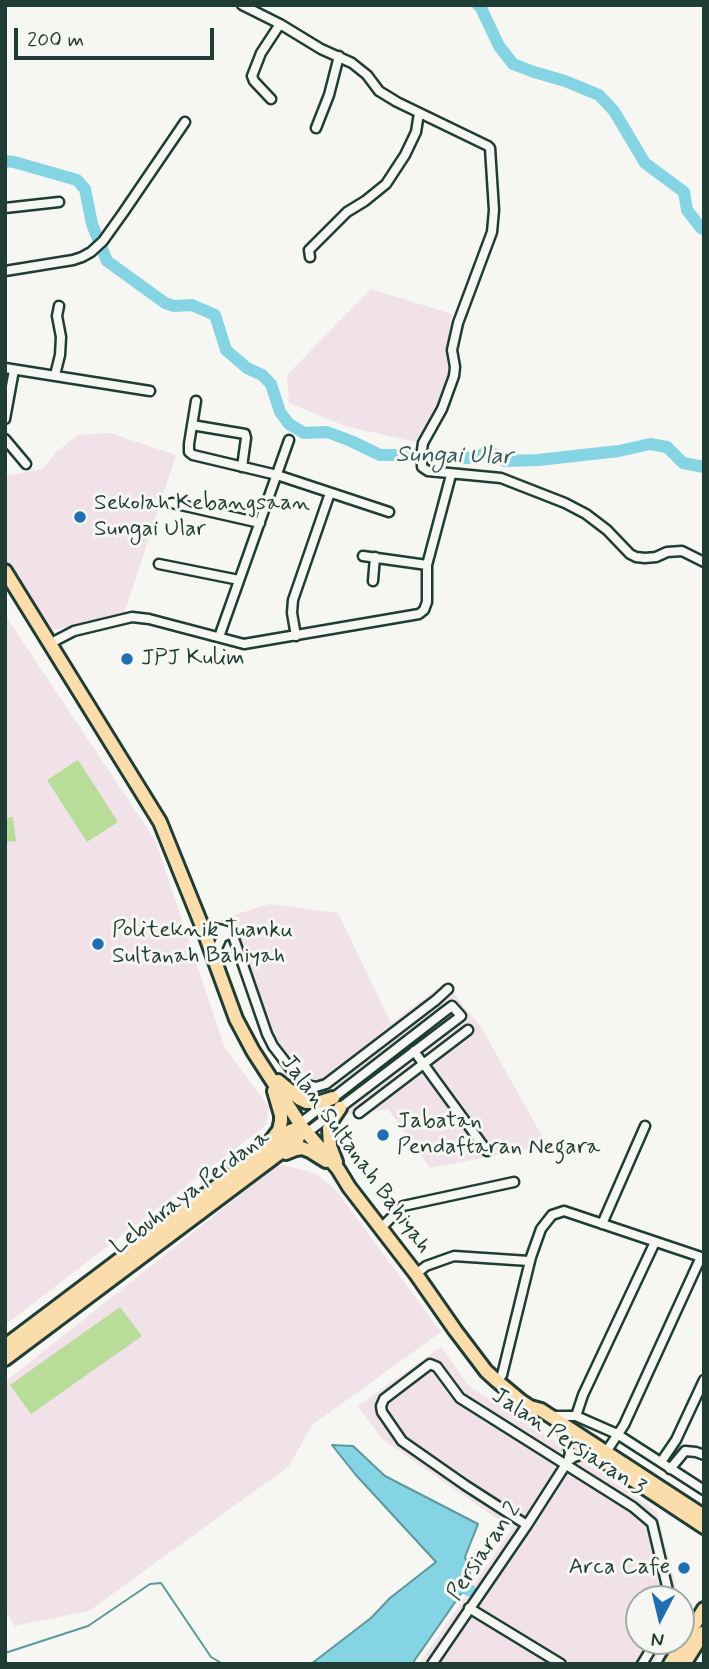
<!DOCTYPE html>
<style>
body{margin:0}
#map{position:relative;width:709px;height:1669px;overflow:hidden;background:#f6f6f2;font-family:Mynerve,sans-serif}
canvas{display:block}
.frame{position:absolute;inset:0;border:7px solid #1f3d34;pointer-events:none}
.north{position:absolute;left:625px;top:1585px;width:70px;height:70px;box-sizing:border-box;background:#f6f6f2;border:2px solid #a0aca6;border-radius:50%;rotate:187deg;font-size:19px;font-weight:700;line-height:28px;text-align:center;color:#1f3d34}
.north::after{content:'';display:block;margin:auto;width:24px;height:32px;background:#1f6fb2;clip-path:polygon(50% 0,100% 100%,50% 72%,0 100%)}
.scale{position:absolute;left:14px;top:28px;width:200px;height:32px;box-sizing:border-box;border:4px solid #1f3d34;border-top:0;padding-left:9px;font-size:21px;line-height:24px;white-space:nowrap;color:#1f3d34;-webkit-text-stroke:5px #f6f6f2;paint-order:stroke}
</style>
<div id="map">
<canvas width="709" height="1669"></canvas>
<div class="frame"></div>
<div class="north">N</div>
<div class="scale">200 m</div>
</div>
<script>
const ctx = document.querySelector('canvas').getContext('2d');
ctx.lineJoin = 'round';
function fillPath(path, color) {
  ctx.fillStyle = color;
  ctx.fill(path, 'evenodd');
}
function toPath(rows) {
  const path = new Path2D();
  for (const r of rows) {
    path.moveTo(r[0], r[1]);
    for (let i = 2; i < r.length; i += 2) path.lineTo(r[i], r[i + 1]);
  }
  return path;
}
function trace(path, color, width, dash) {
  ctx.strokeStyle = color;
  ctx.lineWidth = width;
  ctx.lineCap = dash ? 'butt' : 'round';
  ctx.setLineDash(dash || []);
  ctx.stroke(path);
}
function write(font, color, halo, rows, align = 'center') {
  ctx.font = font + ' Mynerve,sans-serif';
  ctx.lineWidth = 6;
  ctx.setLineDash([]);
  ctx.textBaseline = 'middle';
  ctx.strokeStyle = halo;
  ctx.fillStyle = color;
  for (const [text, x, y, turn = 0] of rows) {
    ctx.save();
    ctx.translate(x, y);
    ctx.rotate((+turn || 0) * Math.PI / 180);
    ctx.textAlign = isNaN(turn) ? turn : align;
    if (halo) ctx.strokeText(text, 0, 0);
    ctx.fillText(text, 0, 0);
    ctx.restore();
  }
}
fillPath(toPath([
 [371,289,452,314,446,348,449,379,437,408,415,442,345,426,289,403,287,375],
 [110,433,176,455,124,614,50,631,5,557,5,476,43,469,55,453,78,435],
 [5,615,155,840,225,1048,269,1107,266,1125,5,1325],
 [269,904,338,913,391,1023,445,983,481,1027,547,1145,430,1168,388,1109,338,1116,322,1095,301,1092,267,1047,219,920],
 [279,1164,315,1173,336,1190,441,1332,312,1425,289,1466,89,1611,15,1626,5,1610,5,1382],
 [441,1347,469,1386,534,1427,657,1512,679,1599,639,1599,639,1641,668,1641,653,1664,419,1664,512,1529,382,1439,358,1406]
]), '#f0e2e8');
fillPath(toPath([
 [78,760,118,822,87,842,47,780],
 [13,817,16,841,5,842,5,818],
 [120,1307,142,1336,31,1414,10,1385]
]), '#b7dd98');
const water = toPath([
 [332,1445,353,1446,385,1476,478,1524,465,1557,470,1573,465,1588,412,1664,311,1664,371,1618,390,1598,436,1562,355,1474,332,1445]
]);
fillPath(water, '#85d4e3');
trace(water, '#5c989d', 2);
trace(toPath([
 [5,1653,88,1626,150,1584,161,1583,211,1657,223,1664]
]), '#5c989d', 2);
trace(toPath([
 [478,5,481,8,499,46,513,64,534,72,565,81,599,95,614,111,645,163,684,192,687,210,701,228,704,229],
 [5,161,14,162,77,180,85,189,92,224,107,261,165,303,174,306,192,305,215,315,226,350,247,368,262,375,271,384,280,412,289,424,304,433,327,432,351,441,380,455,408,455,466,458,478,457,483,454,494,454,505,461,538,460,619,451,650,444,667,447,683,463,704,467],
 [452,1582,471,1591]
]), '#85d4e3', 12);
const street = toPath([
 [242,5,280,24,321,49,352,63,367,75,379,91,397,102,488,146,490,148,494,210,492,232,458,323,452,350,455,367,454,376,442,409,423,443,422,450,422,467,428,471,501,478,565,503,586,514,607,530,630,554,636,557,645,558,656,557,667,552,682,551,704,562],
 [271,99,254,81,252,76,261,53,280,24],
 [316,128,329,95,339,56],
 [5,208,59,202],
 [310,257,309,250,347,212,365,201,386,184,405,155,416,132,419,113],
 [5,271,73,260,82,257,91,252,103,241,123,213,185,122],
 [5,368,150,391],
 [55,375,60,355,61,337,57,316,59,306],
 [196,401,189,444,189,452,193,455,277,475,389,512],
 [5,419,14,370],
 [192,425,245,434,246,438,242,467],
 [5,439,26,464],
 [172,503,260,523],
 [363,556,427,565],
 [159,564,239,580],
 [373,581,375,557],
 [296,636,292,613,293,600,330,493],
 [219,637,289,440],
 [49,644,74,631,132,617,149,619,244,644,419,614,424,610,427,602,427,565,451,475],
 [202,926,223,930,232,933,222,937,218,946,215,960],
 [232,933,267,1034,273,1046,300,1081,307,1085,316,1087,326,1084,436,1000,448,989],
 [414,1051,487,1151],
 [359,1113,468,1030],
 [298,1125,444,1012,452,1006,461,1016,304,1135],
 [602,1224,645,1126],
 [381,1228,403,1206,514,1182],
 [655,1242,583,1395,576,1416,617,1434,704,1490],
 [416,1274,426,1266,454,1256,529,1261],
 [497,1381,502,1375,531,1257,541,1229,552,1215,564,1211,704,1258],
 [551,1416,576,1416],
 [606,1452,624,1425,701,1257],
 [568,1461,574,1457,583,1454,593,1456],
 [661,1462,676,1440,704,1380],
 [670,1469,685,1451,696,1452,704,1455],
 [527,1525,465,1485,402,1441,382,1412,381,1406,384,1399,430,1364,437,1367,460,1398,633,1507,652,1523,670,1599],
 [469,1608,561,1664],
 [432,1664,527,1525,568,1461,570,1453,568,1443,563,1433],
 [642,1664,656,1641]
]);
const primary = toPath([
 [5,571,160,822,202,926,236,1019,253,1051,302,1127,338,1169,349,1187,416,1274,455,1330,486,1371,497,1381,521,1401,530,1407,541,1410,704,1516],
 [278,1081,300,1099,306,1102,320,1102,333,1098],
 [270,1142,279,1130,281,1121,281,1115,274,1091],
 [286,1153,296,1149,302,1148,310,1151,326,1161],
 [336,1162,330,1146,329,1128,332,1120,340,1108],
 [5,1346,290,1131,302,1127],
 [5,1359,297,1140,302,1127],
 [577,1443,704,1527],
 [670,1664,704,1609],
 [684,1664,704,1632]
]);
trace(street, '#1f3d34', 13);
trace(primary, '#1f3d34', 18);
trace(street, '#f6f6f2', 8);
trace(primary, '#faddab', 12);
for (const [x, y, r, color] of [
 [80,517,7,"#1f6fb2"],
 [127,659,7,"#1f6fb2"],
 [98,944,7,"#1f6fb2"],
 [383,1135,7,"#1f6fb2"],
 [684,1568,7,"#1f6fb2"]
]) {
  const dot = new Path2D();
  dot.arc(x, y, r, 0, 2 * Math.PI);
  ctx.fillStyle = color;
  ctx.fill(dot);
  trace(dot, '#f6f6f2', 2.5);
}
write('23px', '#1f3d34', '#f6f6f2', [
 ["Sekolah Kebangsaan",94,504],
 ["Sungai Ular",94,530],
 ["JPJ Kulim",141,659],
 ["Politeknik Tuanku",112,931],
 ["Sultanah Bahiyah",112,957],
 ["Jabatan",397,1122],
 ["Pendaftaran Negara",397,1148],
 ["Arca Cafe",670,1568,"right"]
], 'left');
write('23px', '#1f3d34', '#f6f6f2', [
 ["Jalan Sultanah Bahiyah",355,1155,54],
 ["Lebuhraya Perdana",191,1193,-37],
 ["Jalan Persiaran 3",568,1443,33],
 ["Persiaran 2",485,1552,-56]
]);
write('italic 24px', '#335b57', '#f6f6f2', [
 ["Sungai Ular",454,457,1]
]);
</script>
